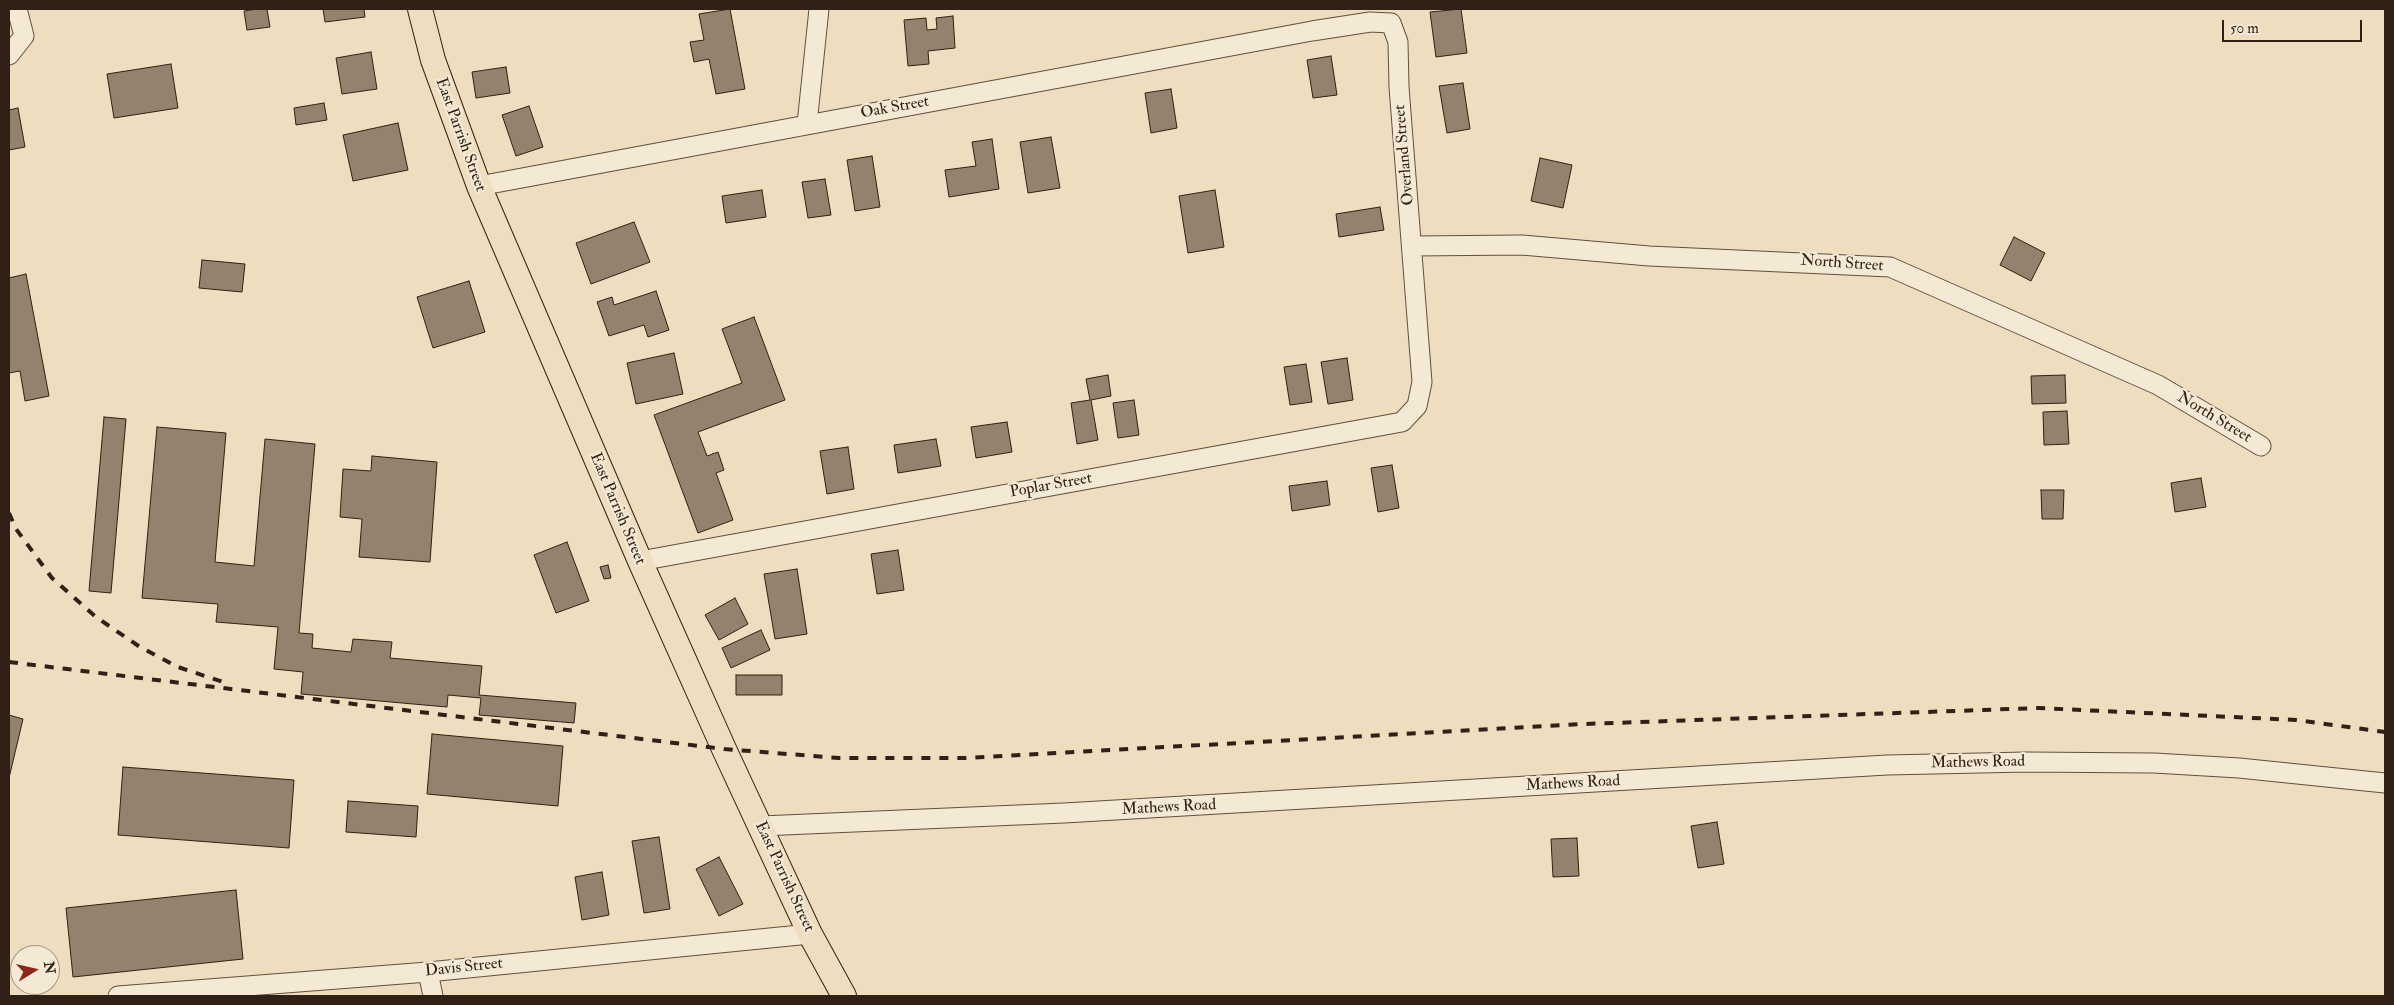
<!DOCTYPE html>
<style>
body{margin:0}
#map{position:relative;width:2394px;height:1005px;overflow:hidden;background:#eeddbf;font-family:"IM FELL Double Pica",serif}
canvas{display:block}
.frame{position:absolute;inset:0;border:10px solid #302015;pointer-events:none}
.north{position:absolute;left:10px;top:945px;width:50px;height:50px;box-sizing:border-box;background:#f4e9d5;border:1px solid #a69988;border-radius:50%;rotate:81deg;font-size:14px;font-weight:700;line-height:20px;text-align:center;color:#302015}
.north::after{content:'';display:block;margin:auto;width:18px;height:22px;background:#8f2418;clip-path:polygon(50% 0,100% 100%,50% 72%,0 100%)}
.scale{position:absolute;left:2222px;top:20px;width:140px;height:22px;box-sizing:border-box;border:2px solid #302015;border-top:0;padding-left:6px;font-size:15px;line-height:18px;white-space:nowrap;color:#302015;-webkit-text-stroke:4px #f4e9d5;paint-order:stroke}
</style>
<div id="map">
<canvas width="2394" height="1005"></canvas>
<div class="frame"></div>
<div class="north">N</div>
<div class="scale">50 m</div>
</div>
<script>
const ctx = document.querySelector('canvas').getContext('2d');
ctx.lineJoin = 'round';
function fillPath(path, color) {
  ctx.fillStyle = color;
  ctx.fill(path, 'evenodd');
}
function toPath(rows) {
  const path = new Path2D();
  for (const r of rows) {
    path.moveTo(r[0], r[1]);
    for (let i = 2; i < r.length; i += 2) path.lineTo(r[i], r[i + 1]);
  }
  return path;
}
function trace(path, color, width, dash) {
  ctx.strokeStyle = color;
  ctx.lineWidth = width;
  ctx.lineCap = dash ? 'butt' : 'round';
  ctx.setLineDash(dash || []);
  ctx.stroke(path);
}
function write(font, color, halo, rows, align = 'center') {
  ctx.font = font + ' "IM FELL Double Pica",serif';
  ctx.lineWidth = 4.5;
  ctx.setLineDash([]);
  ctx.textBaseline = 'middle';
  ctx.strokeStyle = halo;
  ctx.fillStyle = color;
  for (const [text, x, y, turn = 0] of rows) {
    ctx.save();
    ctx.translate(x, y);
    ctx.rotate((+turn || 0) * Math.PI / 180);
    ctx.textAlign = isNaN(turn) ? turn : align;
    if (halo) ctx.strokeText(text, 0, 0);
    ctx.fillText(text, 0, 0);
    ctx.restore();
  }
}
const building = toPath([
 [257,9,267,9,270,27,247,30,244,11,257,9],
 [323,9,364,9,365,17,325,22,323,9],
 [730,9,745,89,716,94,709,59,694,62,690,42,704,40,699,14,730,9],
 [1461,9,1467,53,1436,57,1430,12,1461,9],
 [953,16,955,48,928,51,929,64,908,66,904,20,926,18,927,30,937,29,936,18,953,16],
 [371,52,377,89,342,94,336,58,371,52],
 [1331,56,1337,95,1313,98,1307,60,1331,56],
 [171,64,178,108,114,118,107,74,171,64],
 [506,67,510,93,476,98,472,72,506,67],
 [1463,83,1470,129,1447,133,1439,86,1463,83],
 [1171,89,1177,128,1151,133,1145,93,1171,89],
 [324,103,327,120,296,125,294,108,324,103],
 [529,106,543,147,516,156,502,115,529,106],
 [18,108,25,147,9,150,9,110,18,108],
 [398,123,408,170,353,181,343,135,398,123],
 [1051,137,1060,188,1028,193,1020,142,1051,137],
 [992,139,999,189,949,197,945,170,976,166,972,142,992,139],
 [872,156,880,207,855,211,847,160,872,156],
 [1540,158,1572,165,1563,208,1531,201,1540,158],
 [825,179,831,215,808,218,802,182,825,179],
 [762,190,766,217,726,223,722,196,762,190],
 [1215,190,1224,247,1188,253,1179,196,1215,190],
 [1380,207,1384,230,1339,237,1336,214,1380,207],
 [634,222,650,262,591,284,576,243,634,222],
 [2014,237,2045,253,2031,281,2000,265,2014,237],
 [202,260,245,264,242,292,199,288,202,260],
 [26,274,49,396,25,401,20,371,9,373,9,278,26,274],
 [469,281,485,332,433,348,417,297,469,281],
 [656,291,669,330,648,337,644,325,609,336,597,302,612,297,614,305,656,291],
 [754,317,785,400,698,432,707,456,718,452,724,470,716,473,733,520,698,533,654,415,742,383,722,329,754,317],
 [674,353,683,394,636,404,627,363,674,353],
 [1347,358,1353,400,1328,404,1321,362,1347,358],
 [1306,364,1312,402,1290,405,1284,367,1306,364],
 [1108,375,1111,396,1091,400,1098,440,1077,444,1071,403,1090,400,1086,379,1108,375],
 [2065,375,2066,403,2032,404,2031,376,2065,375],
 [1134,400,1139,435,1118,438,1113,403,1134,400],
 [2067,411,2069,444,2044,445,2043,412,2067,411],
 [104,417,126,419,111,593,89,591,104,417],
 [1007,422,1012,452,976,458,971,427,1007,422],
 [157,427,226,433,215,562,254,566,265,439,315,444,299,633,313,634,312,648,351,652,353,639,392,642,390,658,482,666,479,695,576,703,574,723,479,715,481,698,448,695,447,707,301,694,303,672,274,669,278,627,216,622,218,604,142,598,157,427],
 [936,439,941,466,898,473,894,445,936,439],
 [848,447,854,489,827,494,820,451,848,447],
 [372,456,437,462,430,562,359,557,362,519,340,517,343,469,371,471,372,456],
 [1392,465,1399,508,1378,512,1371,468,1392,465],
 [2201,478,2206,507,2175,512,2171,483,2201,478],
 [1327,481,1330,505,1292,511,1289,486,1327,481],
 [2041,490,2064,490,2063,519,2042,519,2041,490],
 [567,542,589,601,556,613,534,555,567,542],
 [898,550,904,590,877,594,871,554,898,550],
 [608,565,611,578,604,579,600,567,608,565],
 [797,569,807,634,775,639,764,574,797,569],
 [735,598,748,624,719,640,705,615,735,598],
 [761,630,770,650,731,668,722,648,761,630],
 [736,675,782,675,782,695,736,695,736,675],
 [9,715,23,719,9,778,9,715],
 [432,734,563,746,558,806,427,794,432,734],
 [123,767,294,780,289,848,118,835,123,767],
 [348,801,418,806,416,837,346,832,348,801],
 [1717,822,1724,864,1698,868,1691,826,1717,822],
 [659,837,670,909,644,913,632,841,659,837],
 [1577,838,1579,876,1553,877,1551,839,1577,838],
 [719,857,743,904,719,916,696,869,719,857],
 [602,872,609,915,582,920,575,877,602,872],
 [236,890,243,959,73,977,66,908,236,890]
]);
fillPath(building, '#93826d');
trace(building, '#302015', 1);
const minor = toPath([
 [9,55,24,36,17,9],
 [807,124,819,9],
 [479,186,1312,31,1370,22,1391,23,1398,42,1399,87,1422,382,1417,406,1402,422,640,561],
 [1413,246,1522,245,1649,256,1890,267,2158,385,2261,446],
 [761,826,1064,813,1887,765,2026,762,2154,763,2239,768,2385,783],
 [428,972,433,996],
 [118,996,428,972,810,934]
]);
const major = toPath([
 [420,9,433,60,479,186,640,561,724,749,810,934,844,996]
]);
trace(minor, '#604f40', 21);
trace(major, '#302015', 26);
trace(minor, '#f4e9d5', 19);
trace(major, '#eeddbf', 24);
trace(toPath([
 [9,513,16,529,52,578,96,617,140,647,178,667,226,683],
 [9,662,724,749,839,758,966,758,1584,724,2039,708,2296,720,2385,732]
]), '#302015', 4, [9, 9]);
write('16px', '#302015', '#f4e9d5', [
 ["Oak Street",895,108,-10],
 ["East Parrish Street",460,135,70],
 ["Overland Street",1405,155,-95],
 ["North Street",1842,264,4],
 ["North Street",2214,418,31],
 ["Poplar Street",1051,486,-10],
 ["East Parrish Street",617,509,67],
 ["Mathews Road",1978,763,-1],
 ["Mathews Road",1573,784,-3],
 ["Mathews Road",1169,808,-3],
 ["East Parrish Street",784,877,65],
 ["Davis Street",464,968,-6]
]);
</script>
